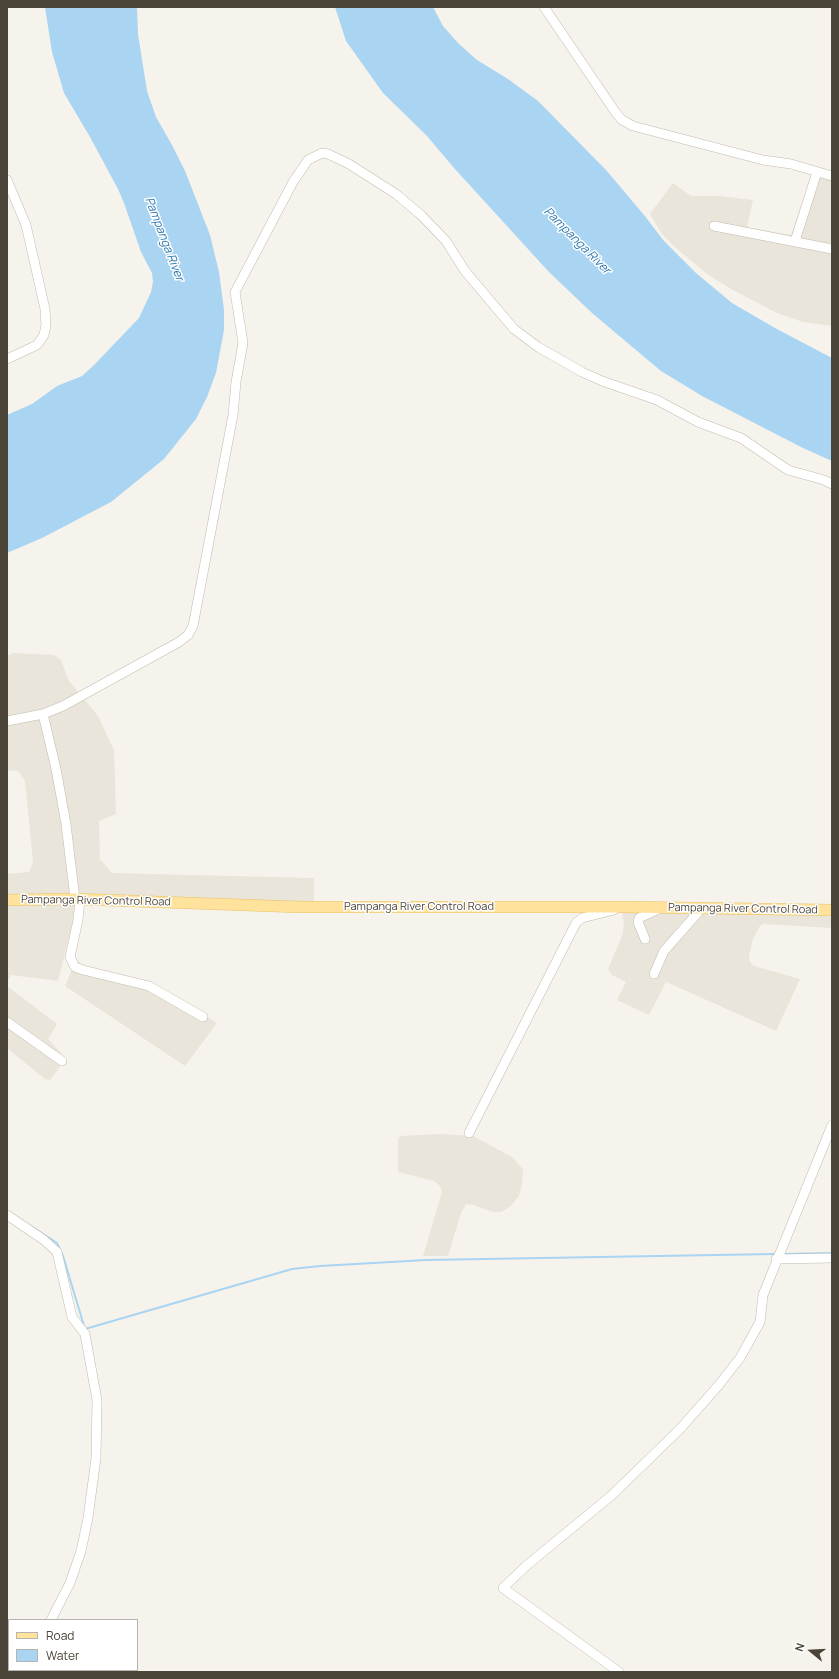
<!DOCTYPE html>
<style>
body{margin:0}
#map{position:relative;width:839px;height:1679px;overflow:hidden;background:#f6f3ec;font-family:Manrope,sans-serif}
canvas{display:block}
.frame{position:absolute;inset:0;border:8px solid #4b4439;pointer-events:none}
.legend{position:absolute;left:8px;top:1619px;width:130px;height:52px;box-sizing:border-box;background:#fff;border:1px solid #b7b4b0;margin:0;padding:5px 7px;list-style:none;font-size:12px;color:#4b4439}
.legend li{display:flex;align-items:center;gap:8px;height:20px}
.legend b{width:20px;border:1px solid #b7b4b0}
.north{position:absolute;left:791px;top:1631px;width:40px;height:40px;-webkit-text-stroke:3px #fff;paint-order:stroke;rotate:288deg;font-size:11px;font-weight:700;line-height:16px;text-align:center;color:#4b4439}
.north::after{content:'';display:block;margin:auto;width:14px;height:18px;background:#4b4439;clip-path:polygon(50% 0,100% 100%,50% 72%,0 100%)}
</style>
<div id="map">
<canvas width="839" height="1679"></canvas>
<div class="frame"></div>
<ul class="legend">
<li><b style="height:5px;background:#ffe39c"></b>Road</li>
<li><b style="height:11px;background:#a9d4f2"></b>Water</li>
</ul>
<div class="north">N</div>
</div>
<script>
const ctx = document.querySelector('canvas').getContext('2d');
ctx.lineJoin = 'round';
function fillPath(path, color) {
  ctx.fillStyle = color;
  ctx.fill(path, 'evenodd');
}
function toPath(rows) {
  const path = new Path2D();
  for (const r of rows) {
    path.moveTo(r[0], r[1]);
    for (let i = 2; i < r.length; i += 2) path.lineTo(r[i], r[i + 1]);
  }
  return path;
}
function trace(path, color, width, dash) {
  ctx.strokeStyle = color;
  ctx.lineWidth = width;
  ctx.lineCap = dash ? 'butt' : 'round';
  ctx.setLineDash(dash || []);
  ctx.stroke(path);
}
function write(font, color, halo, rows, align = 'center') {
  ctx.font = font + ' Manrope,sans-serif';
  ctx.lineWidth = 3;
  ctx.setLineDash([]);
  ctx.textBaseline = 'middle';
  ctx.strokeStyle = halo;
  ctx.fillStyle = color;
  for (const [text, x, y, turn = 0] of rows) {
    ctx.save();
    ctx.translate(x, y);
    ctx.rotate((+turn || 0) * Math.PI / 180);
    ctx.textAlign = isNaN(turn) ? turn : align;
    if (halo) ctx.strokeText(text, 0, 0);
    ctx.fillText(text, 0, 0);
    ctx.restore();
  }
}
fillPath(toPath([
 [812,174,832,179,832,326,803,322,777,313,731,289,707,274,677,249,662,234,650,214,673,183,691,196,719,196,753,200,747,227,791,235],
 [13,653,54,655,61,660,69,681,98,716,114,750,116,814,99,821,100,859,112,873,314,878,314,906,86,900,74,918,58,981,11,975,7,982,7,874,29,872,33,862,25,781,18,771,7,770,7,656],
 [832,910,832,928,763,924,760,926,753,939,749,956,750,962,754,966,800,979,776,1031,666,982,649,1015,617,1000,626,982,612,975,608,969,622,936,624,925,622,912],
 [76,960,87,967,164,990,217,1023,185,1066,65,986],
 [7,986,57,1024,48,1039,63,1055,65,1060,50,1080,45,1079,7,1048],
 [441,1134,473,1136,512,1157,523,1169,522,1184,519,1196,511,1206,501,1212,493,1212,473,1205,466,1204,461,1213,448,1256,423,1256,442,1192,440,1186,434,1181,398,1172,398,1140,400,1136]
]), '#eae5da');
fillPath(toPath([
 [45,7,137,7,138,34,147,91,156,117,172,145,185,171,210,235,219,272,224,310,224,330,216,373,207,397,196,419,164,459,111,502,42,538,7,553,7,415,32,404,57,386,82,376,94,365,139,318,151,292,153,282,152,273,141,252,124,203,118,189,90,137,64,93,52,52],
 [335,7,433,7,443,26,458,43,477,60,508,79,538,101,606,170,644,215,664,241,696,273,732,303,775,328,832,358,832,461,803,448,702,396,661,371,592,313,549,272,454,168,427,136,383,93,346,41]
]), '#a9d4f2');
trace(toPath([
 [31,1226,57,1243,63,1256,85,1329,292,1269,320,1266,426,1260,774,1254],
 [784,1254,832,1253]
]), '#a9d4f2', 2);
const minor = toPath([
 [544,7,616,113,622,120,633,126,763,160,791,164,832,176],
 [7,180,26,225,45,309,46,325,44,335,37,345,7,359],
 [714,226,832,249],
 [795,241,817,172],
 [43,714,56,769,66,824,75,899],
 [7,721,43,714,63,706,179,642,188,635,193,626,233,415,236,382,243,343,235,292,293,182,308,160,322,153,328,154,349,164,396,194,421,215,446,241,465,271,514,329,538,347,582,372,602,381,657,400,698,422,741,438,788,470,824,480,832,484],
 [80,899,78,920,70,957,75,967,83,970,149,986,203,1017],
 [645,939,638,922,639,918,661,908],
 [654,974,664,951,702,908],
 [7,1022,62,1061],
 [469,1133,576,923,582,918,614,910],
 [7,1215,44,1240,57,1252,72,1317,85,1334,97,1400,96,1458,88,1518,81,1551,70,1583,51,1620],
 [776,1259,832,1258],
 [20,1672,21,1670],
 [619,1672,503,1588,526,1566,612,1495,680,1429,718,1386,740,1358,760,1322,763,1295,832,1125]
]);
const major = toPath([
 [7,900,75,899,300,907,624,907,832,910]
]);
trace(minor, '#c2bbae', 10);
trace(major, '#e6c16a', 12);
trace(minor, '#fff', 9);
trace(major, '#ffe39c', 11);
write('11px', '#4b4439', '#fff', [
 ["Pampanga River Control Road",96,901,1],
 ["Pampanga River Control Road",419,907],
 ["Pampanga River Control Road",743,909,1]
]);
write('italic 12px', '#2e7ab2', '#fff', [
 ["Pampanga River",164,239,69],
 ["Pampanga River",577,241,45]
]);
</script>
